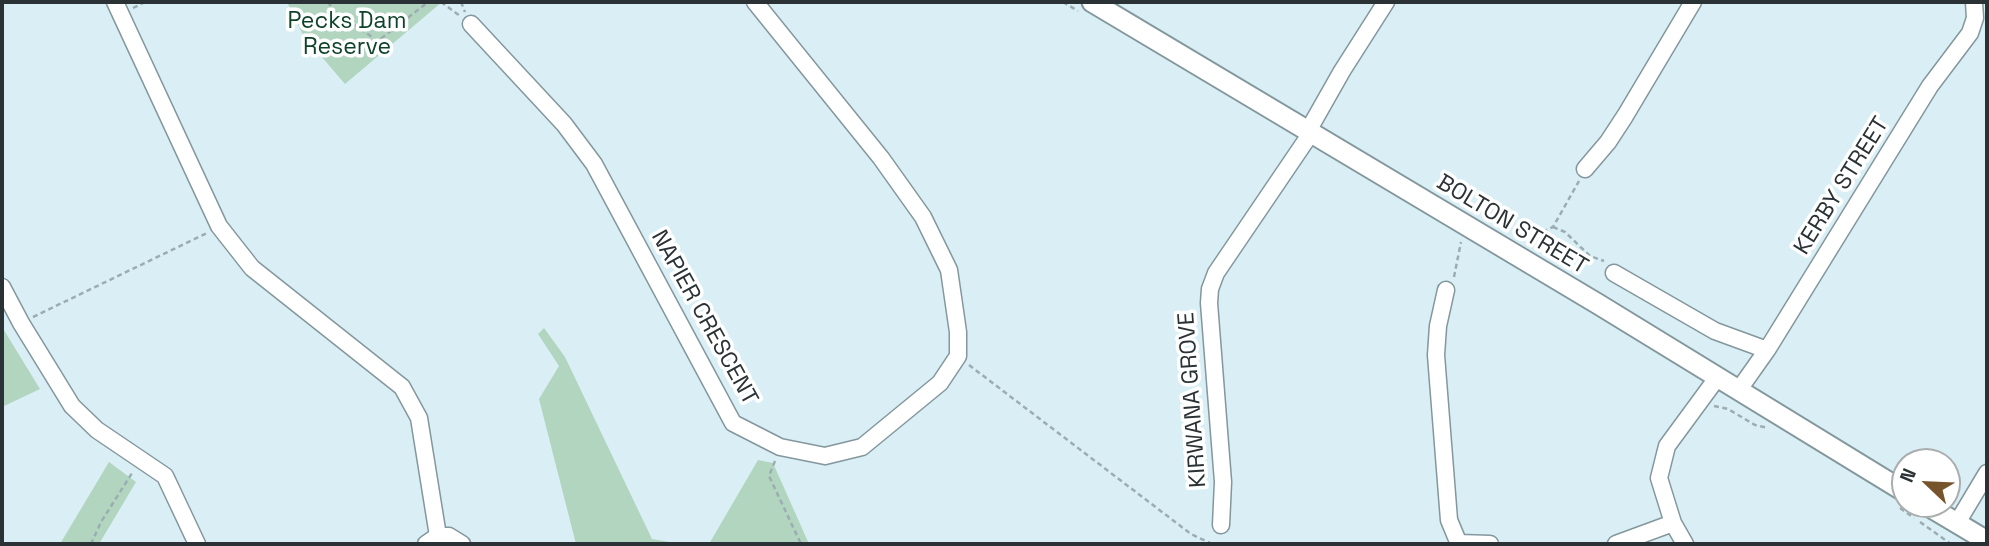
<!DOCTYPE html>
<style>
body{margin:0}
#map{position:relative;width:1989px;height:546px;overflow:hidden;background:#d9eff5;font-family:"Space Grotesk",sans-serif}
canvas{display:block}
.frame{position:absolute;inset:0;border:4px solid #2a3235;pointer-events:none}
.north{position:absolute;left:1891px;top:448px;width:70px;height:70px;box-sizing:border-box;background:#fff;border:2px solid #aaadae;border-radius:50%;rotate:293deg;font-size:19px;font-weight:700;line-height:28px;text-align:center;color:#2a3235}
.north::after{content:'';display:block;margin:auto;width:24px;height:32px;background:#77552c;clip-path:polygon(50% 0,100% 100%,50% 72%,0 100%)}
</style>
<div id="map">
<canvas width="1989" height="546"></canvas>
<div class="frame"></div>
<div class="north">N</div>
</div>
<script>
const ctx = document.querySelector('canvas').getContext('2d');
ctx.lineJoin = 'round';
function fillPath(path, color) {
  ctx.fillStyle = color;
  ctx.fill(path, 'evenodd');
}
function toPath(rows) {
  const path = new Path2D();
  for (const r of rows) {
    path.moveTo(r[0], r[1]);
    for (let i = 2; i < r.length; i += 2) path.lineTo(r[i], r[i + 1]);
  }
  return path;
}
function trace(path, color, width, dash) {
  ctx.strokeStyle = color;
  ctx.lineWidth = width;
  ctx.lineCap = dash ? 'butt' : 'round';
  ctx.setLineDash(dash || []);
  ctx.stroke(path);
}
function write(font, color, halo, rows, align = 'center') {
  ctx.font = font + ' "Space Grotesk",sans-serif';
  ctx.lineWidth = 7;
  ctx.setLineDash([]);
  ctx.textBaseline = 'middle';
  ctx.strokeStyle = halo;
  ctx.fillStyle = color;
  for (const [text, x, y, turn = 0] of rows) {
    ctx.save();
    ctx.translate(x, y);
    ctx.rotate((+turn || 0) * Math.PI / 180);
    ctx.textAlign = isNaN(turn) ? turn : align;
    if (halo) ctx.strokeText(text, 0, 0);
    ctx.fillText(text, 0, 0);
    ctx.restore();
  }
}
fillPath(toPath([
 [287,2,442,2,345,84,303,35],
 [2,327,40,389,2,407],
 [544,328,565,357,652,539,681,544,576,544,539,399,559,366,538,334],
 [758,460,773,463,809,544,709,544],
 [109,462,136,482,99,544,60,544]
]), '#b1d5bf');
const minor = toPath([
 [115,2,219,226,252,268,402,387,419,418,438,536],
 [471,24,564,124,594,164,733,423,780,447,825,456,862,447,940,383,958,356,958,332,949,270,923,217,881,158,755,2],
 [1308,131,1342,71,1386,2],
 [1585,169,1608,142,1625,116,1693,2],
 [1614,273,1715,331,1767,350],
 [2,287,21,323,72,406,97,430,165,476,197,544],
 [1446,290,1438,326,1436,355,1449,520,1459,544],
 [1738,391,1767,350,1930,86,1970,33,1975,18,1974,2],
 [1957,523,1987,473],
 [1221,525,1223,482,1209,303,1210,289,1216,273,1311,133],
 [1459,543,1490,544],
 [426,544,438,536,449,536,462,544],
 [1616,544,1673,523],
 [1685,544,1673,523,1659,478,1667,446,1717,378]
]);
const major = toPath([
 [1092,2,1598,304,1905,492],
 [1925,504,1987,541]
]);
trace(minor, '#83979d', 19);
trace(major, '#83979d', 23);
trace(toPath([
 [328,2,334,11,378,41,428,2],
 [441,2,460,16],
 [461,2,465,12],
 [1063,2,1078,11],
 [133,8,145,2],
 [1553,227,1565,232,1590,256,1604,261],
 [1539,249,1554,249,1544,231,1553,227,1579,181],
 [1454,277,1461,242],
 [33,317,207,233],
 [969,365,1191,534,1212,544],
 [1714,406,1728,409,1755,425,1768,428],
 [775,461,769,476,801,544],
 [1900,508,1914,518],
 [1920,522,1951,544],
 [91,544,101,522,132,473]
]), '#9cadb2', 2.5, [5, 3.5]);
trace(minor, '#fff', 16);
trace(major, '#fff', 19);
write('23px', '#0e432a', '#fff', [
 ["Pecks Dam",347,22],
 ["Reserve",347,48]
]);
write('23px', '#2a3235', '#fff', [
 ["KERBY STREET",1842,186,-58],
 ["BOLTON STREET",1512,225,31],
 ["NAPIER CRESCENT",704,318,61],
 ["KIRWANA GROVE",1193,400,-94]
]);
</script>
